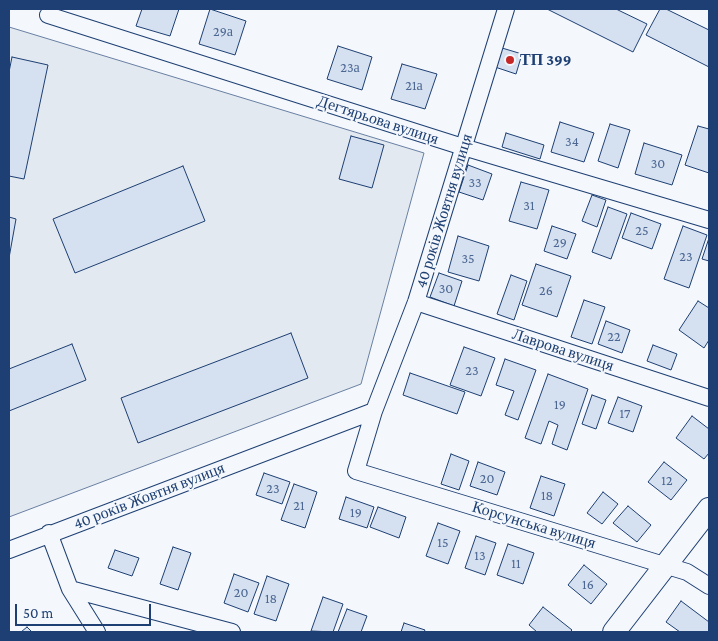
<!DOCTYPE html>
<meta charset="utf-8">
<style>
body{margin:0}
#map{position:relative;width:718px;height:641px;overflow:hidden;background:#f4f7fb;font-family:"Crimson Pro",serif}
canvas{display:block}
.frame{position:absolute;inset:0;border:10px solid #1d3f73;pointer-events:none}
.scale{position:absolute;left:15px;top:604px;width:136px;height:22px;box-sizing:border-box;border:2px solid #1d3f73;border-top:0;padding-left:6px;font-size:15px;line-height:18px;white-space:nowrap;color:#1d3f73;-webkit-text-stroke:4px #f4f7fb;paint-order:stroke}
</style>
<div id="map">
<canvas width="718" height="641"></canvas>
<div class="frame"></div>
<div class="scale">50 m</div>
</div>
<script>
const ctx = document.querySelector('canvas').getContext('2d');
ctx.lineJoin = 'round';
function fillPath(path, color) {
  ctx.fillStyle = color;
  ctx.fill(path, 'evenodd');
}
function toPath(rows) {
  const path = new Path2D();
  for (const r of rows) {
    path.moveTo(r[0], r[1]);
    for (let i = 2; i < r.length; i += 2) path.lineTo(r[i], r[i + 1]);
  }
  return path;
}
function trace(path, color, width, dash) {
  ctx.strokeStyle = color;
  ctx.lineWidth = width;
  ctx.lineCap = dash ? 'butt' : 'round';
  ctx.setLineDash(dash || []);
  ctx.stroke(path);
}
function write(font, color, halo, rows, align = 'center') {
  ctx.font = font + ' "Crimson Pro",serif';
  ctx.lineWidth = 4;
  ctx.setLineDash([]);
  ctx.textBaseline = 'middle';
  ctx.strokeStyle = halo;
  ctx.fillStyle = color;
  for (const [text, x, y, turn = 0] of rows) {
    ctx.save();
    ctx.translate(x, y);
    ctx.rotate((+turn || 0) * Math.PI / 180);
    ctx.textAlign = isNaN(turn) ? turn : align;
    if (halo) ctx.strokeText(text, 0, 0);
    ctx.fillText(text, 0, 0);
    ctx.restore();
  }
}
const green = toPath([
 [9,27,424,153,361,384,9,517,9,27]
]);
fillPath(green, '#e3e9f0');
trace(green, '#687fa3', 1);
const building = toPath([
 [142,9,179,9,170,36,136,26,142,9],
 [210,9,246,21,235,55,199,44,210,9],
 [547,9,616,9,647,24,633,52,547,9],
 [660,9,666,9,709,30,709,67,646,35,660,9],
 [338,46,372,57,362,90,327,79,338,46],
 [502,48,522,54,516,74,495,67,502,48],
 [12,57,48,65,24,179,9,176,9,72,12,57],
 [402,64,437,74,425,109,391,99,402,64],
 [560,122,594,133,584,162,551,152,560,122],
 [610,124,630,130,618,168,598,161,610,124],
 [698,126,709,129,709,173,685,165,698,126],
 [506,133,544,145,540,159,502,147,506,133],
 [351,136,384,145,372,188,339,179,351,136],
 [644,143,682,155,672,185,635,174,644,143],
 [468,165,492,174,483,200,459,192,468,165],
 [183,166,205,221,75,273,53,219,183,166],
 [521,182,549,190,537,229,509,221,521,182],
 [592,195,606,200,597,227,582,221,592,195],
 [608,207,627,214,611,259,592,252,608,207],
 [631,213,661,224,652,249,622,238,631,213],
 [9,217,16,219,9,258,9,217],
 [552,226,576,234,567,259,544,251,552,226],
 [683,226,707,235,689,288,664,279,683,226],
 [458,236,489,246,479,281,448,272,458,236],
 [709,238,709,261,702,259,709,238],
 [536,264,571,276,557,317,522,305,536,264],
 [439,273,462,281,454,306,430,297,439,273],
 [511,275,527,281,514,320,497,314,511,275],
 [584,300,605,307,592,344,571,337,584,300],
 [698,301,709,308,709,340,704,348,679,330,698,301],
 [606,321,630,330,622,353,598,344,606,321],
 [291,333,308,378,138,443,121,398,291,333],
 [72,344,86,380,9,411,9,369,72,344],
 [653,345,677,354,671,370,647,361,653,345],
 [464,347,495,358,481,396,450,385,464,347],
 [505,359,536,370,518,420,505,415,514,391,496,385,505,359],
 [410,373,465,392,457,414,403,395,410,373],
 [548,374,588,389,567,450,552,444,558,425,549,421,541,444,525,438,548,374],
 [592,395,606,400,596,429,582,424,592,395],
 [618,397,642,406,633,432,608,423,618,397],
 [692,416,709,429,709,453,704,459,676,438,692,416],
 [451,454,469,461,459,490,441,484,451,454],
 [478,462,505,472,497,495,470,486,478,462],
 [664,462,687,480,671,500,648,482,664,462],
 [264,473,290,482,282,504,256,495,264,473],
 [541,476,565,484,554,516,530,508,541,476],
 [294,484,317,492,305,528,281,520,294,484],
 [603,492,618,504,602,524,587,513,603,492],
 [346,497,374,507,367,528,339,519,346,497],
 [628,506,651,525,637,542,613,523,628,506],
 [378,507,406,517,399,538,370,527,378,507],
 [438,523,460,531,448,564,426,556,438,523],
 [476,536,496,543,485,575,465,568,476,536],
 [508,544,534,553,523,584,497,575,508,544],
 [173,547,191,553,178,590,160,584,173,547],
 [115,550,139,558,132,576,108,568,115,550],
 [584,565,607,584,591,604,568,585,584,565],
 [234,574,259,583,248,612,224,603,234,574],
 [267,576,289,584,276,621,254,614,267,576],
 [323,597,343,604,333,632,311,631,323,597],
 [681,601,709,622,709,632,680,632,666,622,681,601],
 [543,607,572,630,570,632,537,632,529,625,543,607],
 [347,609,367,616,361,632,338,632,347,609],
 [404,623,425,630,424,632,401,632,404,623],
 [27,627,32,632,21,632,27,627]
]);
fillPath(building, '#d5e0f0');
trace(building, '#1d3f73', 1);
const street = toPath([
 [506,9,416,302,374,411,356,471,687,572,709,586],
 [48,15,463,147,709,220],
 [416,302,709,398],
 [49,533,70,589,97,632],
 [9,550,374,411],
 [70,589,232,632]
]);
const secondary = toPath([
 [614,632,709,509]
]);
trace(street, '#1d3f73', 18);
trace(secondary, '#1d3f73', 24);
trace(street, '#f4f7fb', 16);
trace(secondary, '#f4f7fb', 22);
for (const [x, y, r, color] of [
 [510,60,5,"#c62828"]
]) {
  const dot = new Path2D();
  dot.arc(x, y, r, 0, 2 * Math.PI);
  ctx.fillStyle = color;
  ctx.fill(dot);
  trace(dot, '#f4f7fb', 2);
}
write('14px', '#4b6792', null, [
 ["29а",223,32],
 ["23а",350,68],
 ["21а",414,86],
 ["34",572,142],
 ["30",658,164],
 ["33",475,183],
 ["31",529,206],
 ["25",642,231],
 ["29",560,243],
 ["23",686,257],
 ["35",468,259],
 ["30",446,289],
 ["26",546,291],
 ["22",614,337],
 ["23",472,371],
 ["19",560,405],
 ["17",625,414],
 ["20",487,479],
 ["12",667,481],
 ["23",273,489],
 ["18",547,496],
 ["21",299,506],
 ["19",356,513],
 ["15",443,543],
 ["13",480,556],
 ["11",516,564],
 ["16",588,585],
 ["20",241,593],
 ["18",271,599]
]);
write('bold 16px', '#1d3f73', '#f4f7fb', [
 ["ТП 399",520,60]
], 'left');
write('16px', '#1d3f73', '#f4f7fb', [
 ["Дегтярьова вулиця",378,120,18],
 ["40 років Жовтня вулиця",444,211,-73],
 ["Лаврова вулиця",563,350,18],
 ["40 років Жовтня вулиця",149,496,-21],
 ["Корсунська вулиця",534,525,17]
]);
</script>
